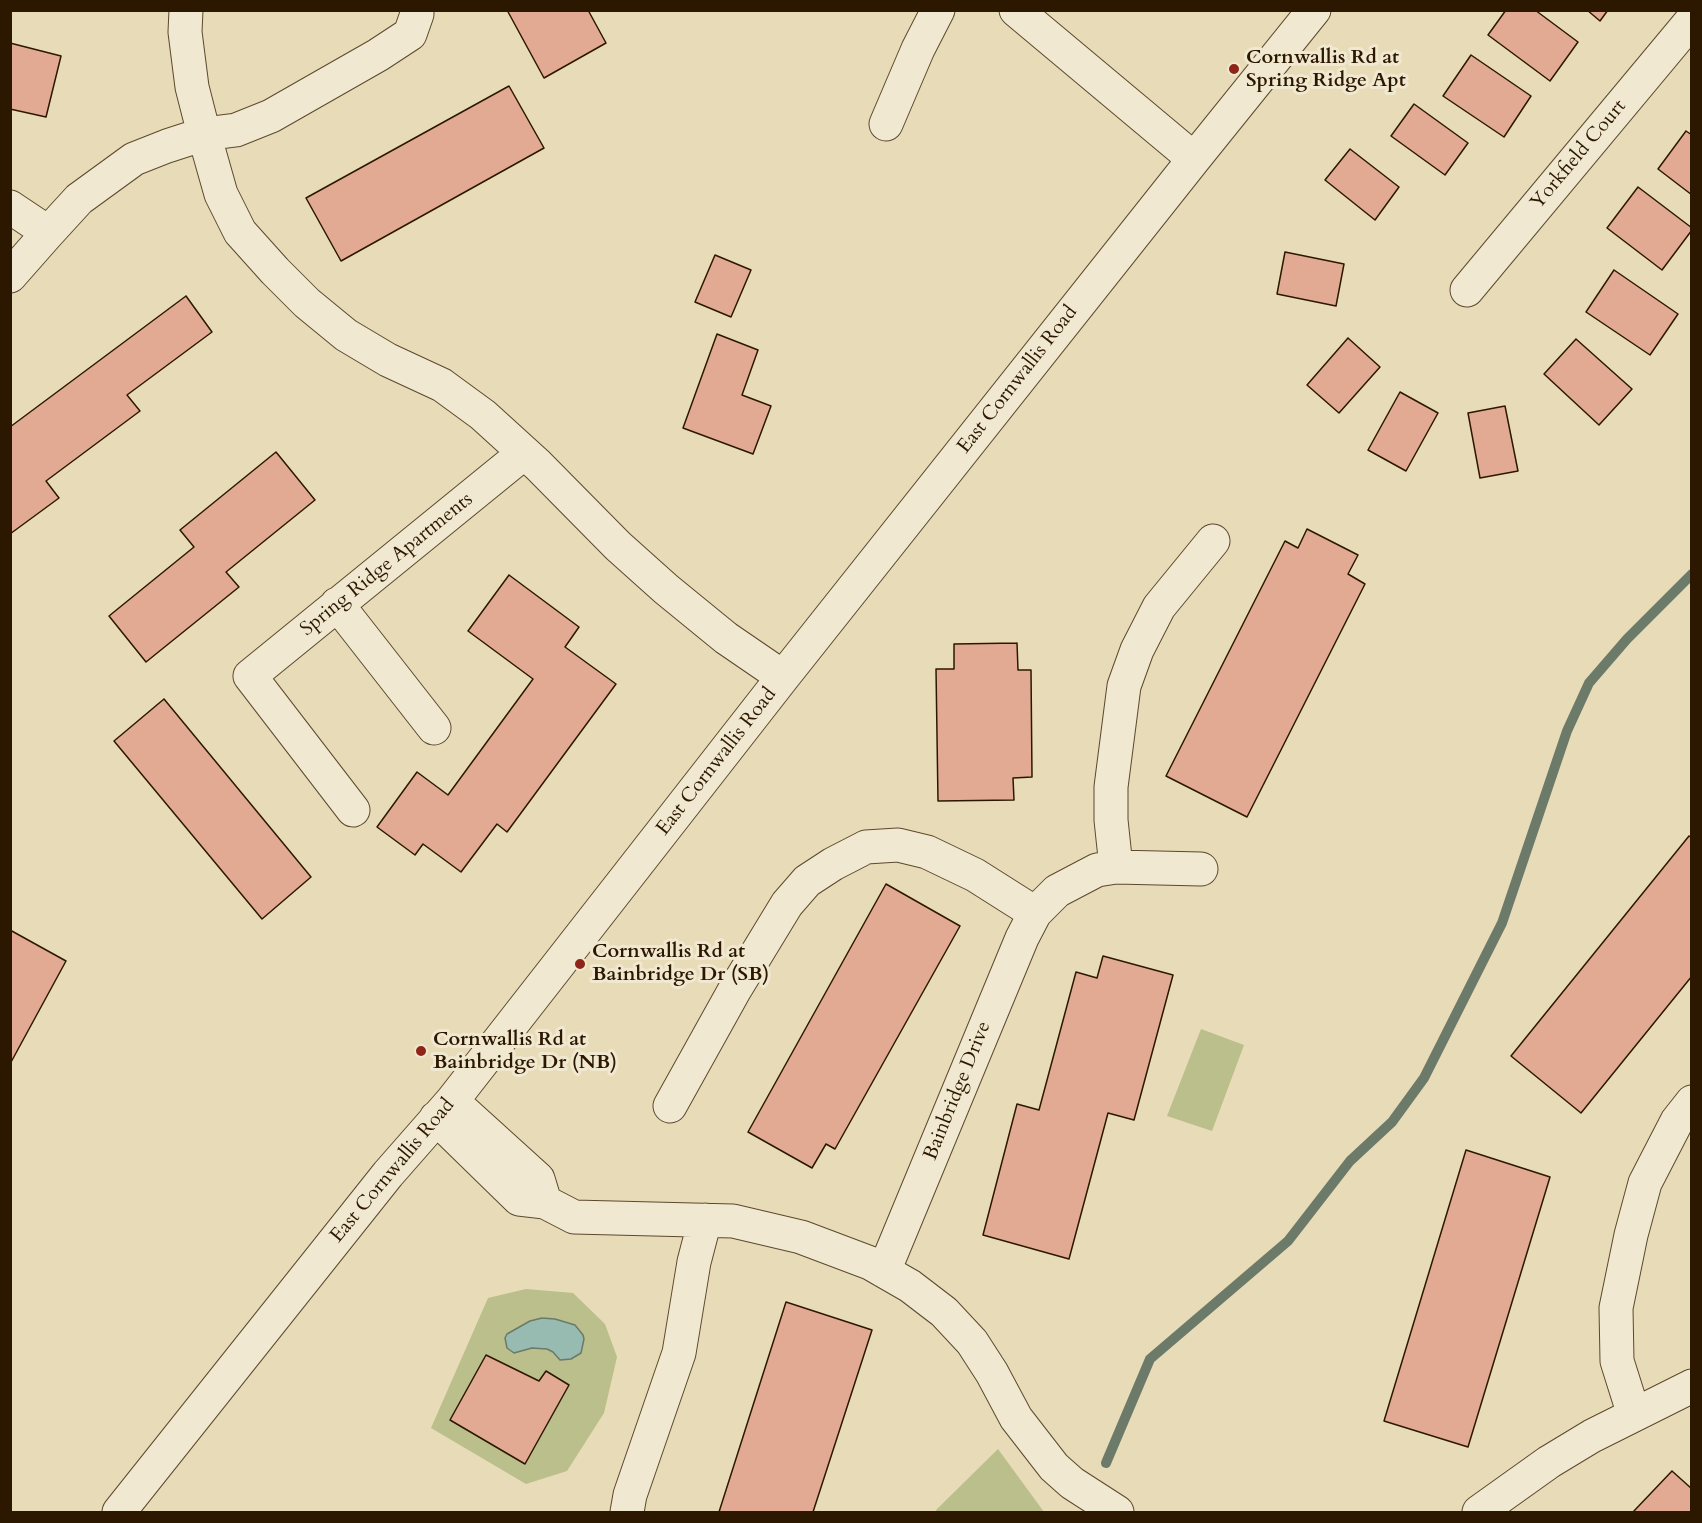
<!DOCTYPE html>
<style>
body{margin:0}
#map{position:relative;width:1702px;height:1523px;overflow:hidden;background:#e8dbb7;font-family:Cardo,serif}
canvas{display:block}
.frame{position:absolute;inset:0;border:12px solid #2c1800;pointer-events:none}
</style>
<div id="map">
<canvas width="1702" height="1523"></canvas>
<div class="frame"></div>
</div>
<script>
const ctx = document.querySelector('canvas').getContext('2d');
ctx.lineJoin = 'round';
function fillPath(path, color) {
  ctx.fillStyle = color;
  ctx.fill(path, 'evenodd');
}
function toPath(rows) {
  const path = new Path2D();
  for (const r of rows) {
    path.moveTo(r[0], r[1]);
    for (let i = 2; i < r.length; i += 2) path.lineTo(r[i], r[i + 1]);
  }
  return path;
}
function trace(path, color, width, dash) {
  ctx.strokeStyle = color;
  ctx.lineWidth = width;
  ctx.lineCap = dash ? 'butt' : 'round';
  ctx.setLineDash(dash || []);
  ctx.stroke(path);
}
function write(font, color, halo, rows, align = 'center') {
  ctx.font = font + ' Cardo,serif';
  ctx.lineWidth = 6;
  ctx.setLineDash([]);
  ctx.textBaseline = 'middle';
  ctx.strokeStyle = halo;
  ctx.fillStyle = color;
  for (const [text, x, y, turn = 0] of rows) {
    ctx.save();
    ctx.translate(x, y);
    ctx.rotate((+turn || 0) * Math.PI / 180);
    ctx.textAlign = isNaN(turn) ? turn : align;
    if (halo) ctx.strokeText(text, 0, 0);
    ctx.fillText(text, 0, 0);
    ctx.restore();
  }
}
fillPath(toPath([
 [1201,1029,1244,1045,1212,1131,1167,1116],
 [526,1289,573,1293,605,1324,617,1357,604,1413,567,1471,526,1484,431,1428,488,1298],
 [998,1449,1044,1512,935,1512,937,1509]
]), '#babf8b');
const water = toPath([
 [542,1318,555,1319,575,1325,583,1335,584,1339,581,1353,571,1359,560,1360,553,1352,547,1349,532,1348,514,1353,507,1348,505,1338,507,1334,530,1321,542,1318]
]);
fillPath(water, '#97bbb0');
trace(water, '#6c7a6a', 1.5);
trace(toPath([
 [1106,1463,1150,1359,1288,1241,1350,1161,1392,1122,1424,1078,1502,923,1567,731,1589,683,1627,639,1692,574]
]), '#6c7a6a', 10);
const building = toPath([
 [507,10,588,10,606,43,544,78,507,10],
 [1506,10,1535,10,1578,42,1550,81,1488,35,1506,10],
 [1587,10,1608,10,1600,21,1587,10],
 [10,43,61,56,46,117,10,109,10,43],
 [1471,55,1531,96,1504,137,1443,96,1471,55],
 [509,86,544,148,341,261,306,198,509,86],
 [1414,104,1468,143,1445,175,1391,136,1414,104],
 [1686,131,1692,135,1692,195,1658,169,1686,131],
 [1350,149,1399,187,1375,220,1325,180,1350,149],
 [1638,187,1692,228,1692,230,1662,270,1607,228,1638,187],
 [1285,252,1344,264,1336,306,1277,294,1285,252],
 [715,255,751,270,731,317,695,302,715,255],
 [1614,270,1678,314,1650,355,1586,312,1614,270],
 [186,296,212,332,127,395,140,411,46,481,59,498,10,534,10,427,186,296],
 [717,334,758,350,742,395,771,406,753,454,683,428,717,334],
 [1348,338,1380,367,1339,413,1307,385,1348,338],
 [1576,339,1632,389,1599,425,1544,374,1576,339],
 [1400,392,1438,413,1406,471,1368,450,1400,392],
 [1505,406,1518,471,1480,478,1468,413,1505,406],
 [276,452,315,500,226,572,239,587,146,662,109,616,194,547,180,530,276,452],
 [1307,529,1358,555,1348,574,1365,584,1247,817,1166,776,1285,541,1298,548,1307,529],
 [509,575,579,627,565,647,616,684,507,832,497,824,461,872,423,844,415,855,377,827,417,772,448,795,533,679,468,631,509,575],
 [1017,643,1018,670,1031,670,1032,777,1013,778,1014,800,938,801,936,669,954,669,954,644,1017,643],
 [164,699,311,877,262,919,114,741,164,699],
 [1689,836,1692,838,1692,976,1581,1113,1511,1056,1689,836],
 [886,884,960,926,835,1149,826,1144,812,1168,748,1132,886,884],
 [10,930,66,961,10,1064,10,930],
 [1103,956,1173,975,1134,1120,1108,1113,1069,1259,983,1235,1017,1104,1039,1110,1076,972,1097,978,1103,956],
 [1466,1150,1550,1177,1468,1447,1384,1421,1466,1150],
 [786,1302,872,1330,813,1512,719,1512,786,1302],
 [486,1355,539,1381,546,1371,569,1385,525,1464,450,1420,486,1355],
 [1672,1471,1692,1489,1692,1512,1633,1512,1672,1471]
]);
fillPath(building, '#e3aa93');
trace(building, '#2c1800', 1.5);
const minor = toPath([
 [186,10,185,32,192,87,204,134,221,194,240,232,275,271,307,303,346,335,388,360,442,385,483,415,538,465,618,546,666,589,726,638,783,677],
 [1016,10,1194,159],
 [886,124,918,49,938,10],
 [10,207,37,225,47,234,10,276],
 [47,234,79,199,134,159,167,146,204,134,236,130,271,116,378,55,410,34,417,14,417,10],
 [1467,290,1692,20],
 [337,604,434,728],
 [353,810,250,676,524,453],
 [1116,867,1111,820,1111,787,1124,686,1137,650,1159,607,1213,541],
 [670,1106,734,991,787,904,807,881,833,864,866,847,898,845,927,852,975,875,1035,913],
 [436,1118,519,1199,545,1202,538,1179,452,1101],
 [545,1202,574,1217,733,1221,801,1237,870,1263,910,1286,944,1312,972,1342,992,1373,1016,1418,1054,1467,1072,1483,1117,1512],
 [884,1271,1022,938,1035,913,1057,891,1097,870,1116,867,1201,869],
 [1634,1415,1617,1361,1616,1308,1631,1235,1645,1183,1677,1121,1692,1102],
 [119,1512,388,1174,452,1101,783,677,1194,159,1314,10],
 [627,1512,630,1495,679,1353,694,1262,705,1220],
 [1479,1512,1549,1462,1592,1436,1692,1386]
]);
trace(minor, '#5b492e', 35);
trace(minor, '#f0e8d0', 33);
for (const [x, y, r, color] of [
 [1234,69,6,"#8f2418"],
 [580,964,6,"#8f2418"],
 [421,1051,6,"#8f2418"]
]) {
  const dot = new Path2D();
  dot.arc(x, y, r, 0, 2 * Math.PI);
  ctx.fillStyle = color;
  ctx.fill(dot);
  trace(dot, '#f0e8d0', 2);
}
write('bold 20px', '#2c1800', '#f0e8d0', [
 ["Cornwallis Rd at",1246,58],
 ["Spring Ridge Apt",1246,81],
 ["Cornwallis Rd at",592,952],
 ["Bainbridge Dr (SB)",592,975],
 ["Cornwallis Rd at",433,1040],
 ["Bainbridge Dr (NB)",433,1063]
], 'left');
write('20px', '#2c1800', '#f0e8d0', [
 ["Yorkfield Court",1579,155,-50],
 ["East Cornwallis Road",1018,380,-52],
 ["Spring Ridge Apartments",387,565,-39],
 ["East Cornwallis Road",717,762,-52],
 ["Bainbridge Drive",958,1091,-68],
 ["East Cornwallis Road",393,1171,-50]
]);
</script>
